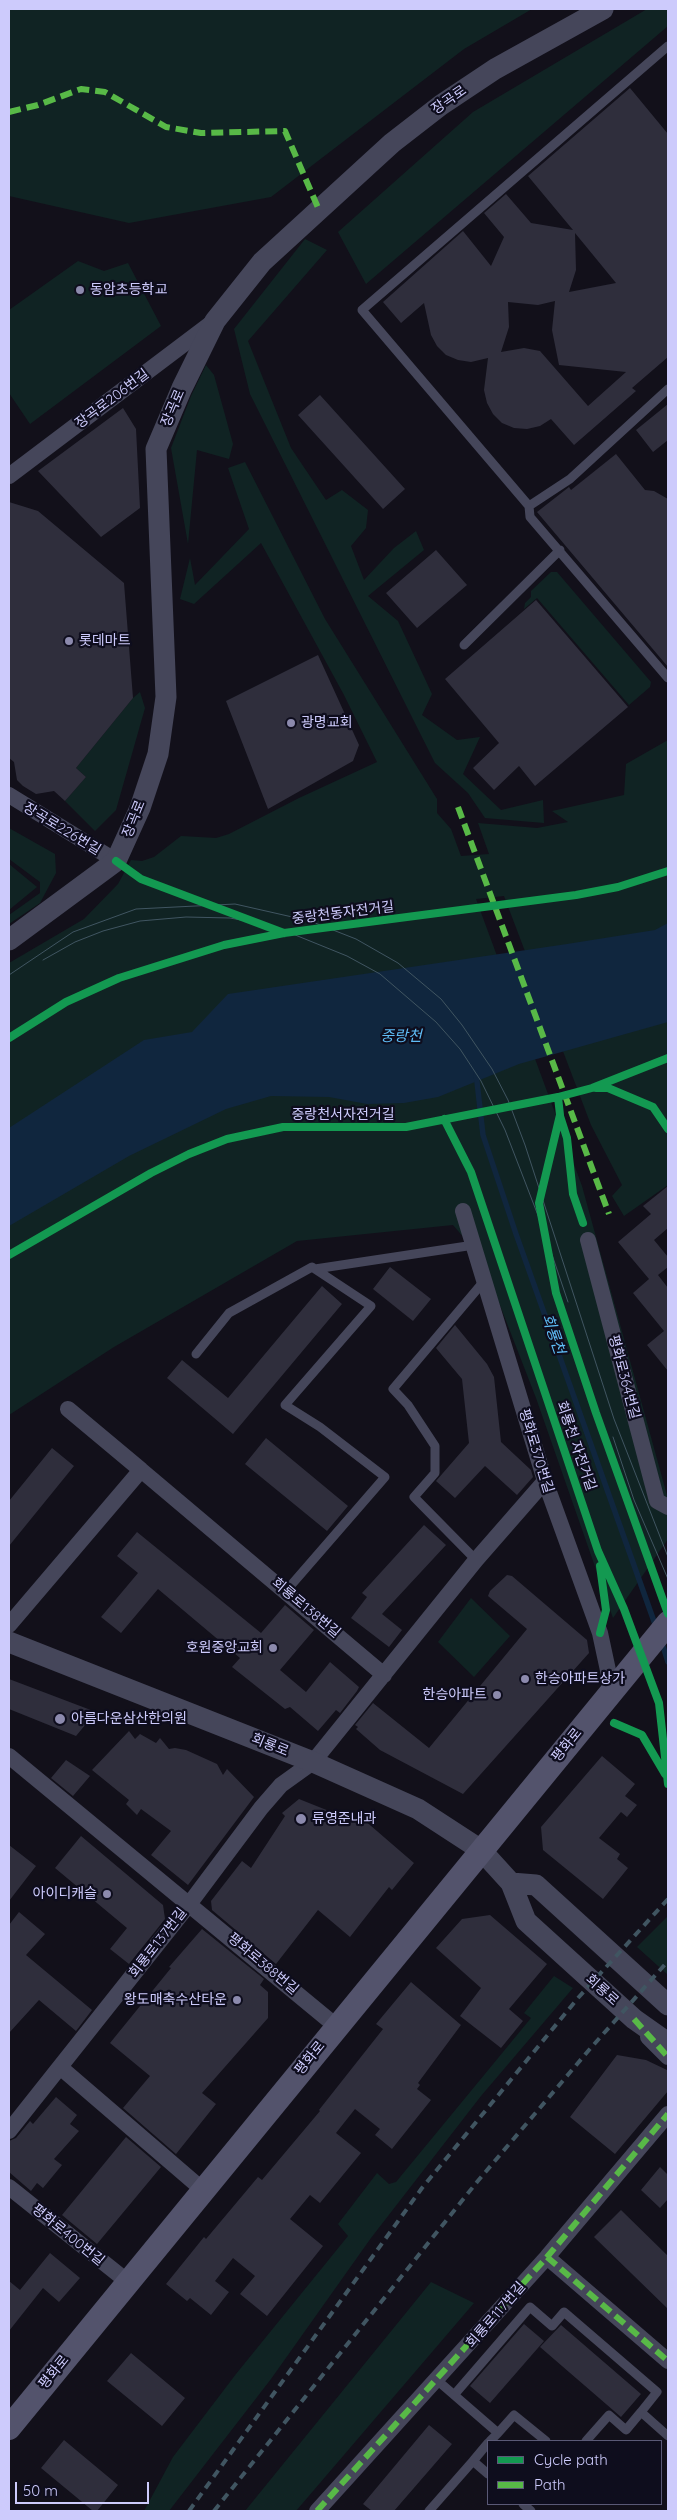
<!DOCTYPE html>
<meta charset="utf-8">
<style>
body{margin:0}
#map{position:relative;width:677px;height:2520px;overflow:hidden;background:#12101a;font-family:Quicksand,sans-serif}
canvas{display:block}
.frame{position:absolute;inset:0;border:10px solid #cdcbfc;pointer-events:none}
.legend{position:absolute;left:487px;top:2440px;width:175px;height:65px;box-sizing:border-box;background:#0e0d1d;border:1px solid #5a5976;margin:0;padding:6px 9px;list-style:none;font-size:15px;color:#cdcbfc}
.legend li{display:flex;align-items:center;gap:10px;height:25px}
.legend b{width:25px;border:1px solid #5a5976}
.scale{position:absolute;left:15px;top:2482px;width:134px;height:22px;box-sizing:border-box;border:2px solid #cdcbfc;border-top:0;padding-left:6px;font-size:15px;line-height:18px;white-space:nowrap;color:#cdcbfc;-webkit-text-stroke:4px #0e0d1d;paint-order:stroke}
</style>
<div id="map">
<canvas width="677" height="2520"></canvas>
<div class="frame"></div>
<ul class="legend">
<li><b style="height:6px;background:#139951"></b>Cycle path</li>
<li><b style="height:6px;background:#58b947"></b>Path</li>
</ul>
<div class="scale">50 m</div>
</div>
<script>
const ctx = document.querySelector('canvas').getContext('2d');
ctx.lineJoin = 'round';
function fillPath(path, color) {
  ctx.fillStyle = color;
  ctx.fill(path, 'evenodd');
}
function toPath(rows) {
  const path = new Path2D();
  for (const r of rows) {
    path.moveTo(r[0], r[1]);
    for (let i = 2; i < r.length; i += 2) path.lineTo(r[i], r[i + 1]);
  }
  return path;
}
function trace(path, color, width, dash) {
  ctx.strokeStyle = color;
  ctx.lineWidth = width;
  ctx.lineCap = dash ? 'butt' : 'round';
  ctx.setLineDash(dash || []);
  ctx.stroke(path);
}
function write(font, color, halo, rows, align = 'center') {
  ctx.font = font + ' Quicksand,"Noto Sans KR",sans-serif';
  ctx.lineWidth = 4.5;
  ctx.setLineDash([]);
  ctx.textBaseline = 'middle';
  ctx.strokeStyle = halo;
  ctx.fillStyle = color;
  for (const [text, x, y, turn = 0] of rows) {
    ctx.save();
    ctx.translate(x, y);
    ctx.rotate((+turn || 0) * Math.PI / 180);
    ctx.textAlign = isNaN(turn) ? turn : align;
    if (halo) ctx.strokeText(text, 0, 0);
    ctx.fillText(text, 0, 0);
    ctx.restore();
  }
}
fillPath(toPath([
 [9,9,532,9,464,49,271,197,129,223,9,196],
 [647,9,668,9,668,26,366,284,338,232,473,112],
 [305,239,327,250,248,341,291,448,326,500,342,490,368,510,366,528,351,546,364,580,394,548,416,531,424,550,368,596,398,621,432,694,422,715,457,740,480,737,463,774,501,810,543,800,544,823,485,818,468,793,435,763,250,394,234,329],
 [78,261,104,271,128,263,161,326,30,424,9,393,9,310],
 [206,365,214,375,233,444,229,459,197,450,188,544,171,448,191,396],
 [245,462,325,619,437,799,437,813,451,829,461,856,489,854,478,823,537,828,568,822,552,811,624,795,626,764,668,740,668,1185,624,1216,612,1196,622,1185,591,1125,504,896,476,899,582,1186,668,1499,668,1539,613,1618,536,1398,482,1259,453,1225,297,1241,114,1347,9,1415,9,963,84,919,118,884,131,860,142,861,154,857,181,836,216,838,229,834,299,798,377,762,344,695,261,543,194,604,180,599,190,558,195,585,249,529,228,468],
 [551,572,557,572,651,682,650,687,629,705,537,598,524,609,525,603,531,597,531,591],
 [140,692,145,708,116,810,95,831,65,801,86,777,76,768,133,698],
 [9,828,55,854,56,873,40,903,9,924,9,915,40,893,40,882,9,859],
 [9,864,37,887,9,910],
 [471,1598,510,1636,474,1677,438,1642],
 [668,1916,668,1975,637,1947],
 [554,1976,573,1988,481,2096,371,2238,271,2379,169,2511,144,2511,173,2457,236,2374,348,2236,338,2224,377,2173,389,2184,396,2182,531,2018,524,2013],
 [431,2282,474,2303,296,2511,245,2511]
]), '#102323');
fillPath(toPath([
 [668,923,668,1022,519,1064,438,1097,404,1103,367,1104,329,1097,271,1096,226,1109,129,1156,9,1226,9,1128,144,1040,192,1032,228,994,567,944,655,930]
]), '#10263e');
trace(toPath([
 [476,1073,483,1135,516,1234,656,1627],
 [661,1640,668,1662]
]), '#10263e', 5.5);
fillPath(toPath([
 [630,88,668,134,668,357,632,388,636,391,574,445,551,419,540,426,527,429,514,428,502,423,493,414,487,403,484,390,488,358,471,362,458,360,446,355,437,346,431,335,424,303,401,323,383,302,463,231,491,266,504,237,484,213,506,194,531,223,573,230,528,176],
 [575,233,616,283,569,292,576,270],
 [555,301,552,330,559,365,626,372,588,406,540,351,524,348,501,352,509,327,508,302,538,305],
 [320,395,405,489,383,509,298,415],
 [668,404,668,440,653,452,636,430],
 [123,408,136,429,140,508,101,537,38,471],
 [616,454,645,490,654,491,668,499,668,667,537,512,569,487,571,490],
 [9,502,38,511,124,583,133,698,76,768,86,777,65,801,54,791,36,794,23,786,17,780,14,762,9,758],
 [436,550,467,585,417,628,386,593],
 [536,600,628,707,535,786,519,766,494,790,473,768,499,743,445,679],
 [318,655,359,745,353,761,268,809,226,701],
 [668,1186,668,1228,654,1240,668,1257,668,1267,658,1275,668,1288,668,1371,647,1345,664,1331,633,1293,649,1279,618,1242,651,1214,643,1206],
 [390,1267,431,1299,413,1321,373,1289],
 [322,1286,342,1304,233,1434,167,1378,182,1360,228,1398],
 [455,1325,487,1364,494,1377,501,1442,531,1470,533,1477,517,1495,485,1466,455,1498,436,1481,469,1443,462,1379,436,1348],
 [266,1438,348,1506,327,1531,245,1464],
 [52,1448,74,1466,9,1546,9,1501],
 [424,1525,446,1545,382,1614,402,1630,389,1647,351,1618,367,1597,362,1593],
 [137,1532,261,1633,285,1605,314,1630,280,1670,306,1692,330,1662,359,1687,357,1691,340,1713,336,1710,318,1731,290,1707,285,1709,232,1667,240,1658,158,1589,121,1633,101,1617,138,1573,117,1556],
 [507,1575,512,1576,587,1640,589,1653,463,1794,380,1750,356,1729,358,1727,355,1725,373,1703,429,1748,527,1629,488,1596,490,1591],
 [9,1679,96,1712,76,1736,9,1709],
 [129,1731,135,1739,140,1734,156,1743,160,1738,169,1749,175,1748,186,1750,217,1764,223,1775,227,1769,254,1797,188,1885,151,1855,171,1831,141,1809,137,1815,126,1804,129,1800,92,1770],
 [602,1756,635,1784,625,1796,637,1805,627,1817,621,1812,599,1838,620,1854,617,1859,628,1868,603,1899,543,1850,541,1827],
 [66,1760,90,1776,73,1796,51,1778],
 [299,1799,359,1823,363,1819,414,1863,392,1890,389,1887,350,1937,318,1910,276,1964,212,1910,211,1901,242,1861,251,1868,285,1816,282,1813],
 [81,1836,163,1905,165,1919,129,1964,110,1949,127,1928,55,1868],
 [9,1845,36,1866,9,1901],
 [19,1912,45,1934,26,1955,92,2010,76,2031,39,2000,9,2033,9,1925],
 [490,1915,547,1964,509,2009,523,2021,501,2048,460,2016,481,1988,436,1948,462,1919],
 [202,1929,264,1979,260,1985,268,1992,268,2018,202,2093,216,2104,176,2154,123,2108,150,2076,110,2043,171,1968,169,1967],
 [411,1982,461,2025,418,2083,420,2085,417,2089,431,2100,392,2149,375,2135,380,2129,355,2109,336,2133,361,2153,320,2203,310,2195,290,2219,323,2246,267,2316,240,2294,255,2276,233,2258,215,2281,229,2292,211,2315,190,2298,187,2301,166,2284,204,2237,206,2239,258,2177,262,2180,320,2111,319,2110,383,2029,376,2024],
 [617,2055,646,2060,667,2070,668,2091,615,2154,570,2117],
 [56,2097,77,2115,70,2124,79,2131,54,2159,62,2165,43,2188,37,2183,31,2191,9,2172,9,2141,16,2138,30,2121,33,2124],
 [126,2137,161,2167,97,2244,62,2215],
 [660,2167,668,2175,668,2199,660,2208,641,2190],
 [621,2210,668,2256,668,2309,594,2237],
 [50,2253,80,2278,59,2302,43,2288,9,2331,9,2281,20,2290],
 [524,2324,544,2341,490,2403,470,2386],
 [561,2325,641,2394,621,2417,540,2347],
 [131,2353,185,2398,162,2426,107,2381],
 [429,2425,452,2444,394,2511,372,2511,363,2504],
 [64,2440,118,2485,97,2511,93,2511,41,2468]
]), '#2f2e3c');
trace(toPath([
 [668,46,362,310,529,506,570,479,668,389],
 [529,506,530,517,668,678],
 [464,645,560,550],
 [315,1269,474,1245],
 [196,1354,229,1313,312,1267,371,1306,285,1405,320,1427,385,1477,286,1591],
 [476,1560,414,1497,435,1473,435,1446,408,1405,393,1389,485,1280],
 [438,2381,498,2433,490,2441],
 [454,2395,530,2307,552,2326,564,2312,657,2392,641,2412,668,2436],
 [498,2433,514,2415,546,2441],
 [586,2441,609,2415,626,2430,641,2412],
 [488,2443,473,2461,488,2474],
 [523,2504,531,2511],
 [429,2511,473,2461]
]), '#45465a', 9);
trace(toPath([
 [9,476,213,322],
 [9,795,116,861],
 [463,1211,545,1481,600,1633,612,1689],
 [588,1240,657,1501,668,1507],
 [68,1409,141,1470],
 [9,1625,141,1470,384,1675],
 [9,1756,336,2026],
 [648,2037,668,2057],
 [60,2067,203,2190],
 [9,2131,190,1903,261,1808,281,1785,313,1762,476,1560,545,1481],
 [9,2187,128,2282],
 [547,2257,668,2361],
 [317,2511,547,2257,668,2114]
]), '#45465a', 16);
trace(toPath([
 [9,940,116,861,140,808,158,754,166,697,156,449,182,388,215,321,262,262,392,143,441,105,495,69,603,9],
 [9,1642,313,1762,418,1809,481,1850,511,1883,526,1921,634,2019,668,2043],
 [511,1883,536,1885,668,2005]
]), '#45465a', 21);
trace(toPath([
 [9,2428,668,1623]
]), '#53536c', 24);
trace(toPath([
 [43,960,75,942,103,931,140,921,186,917,230,918,273,926,347,956,380,974,436,1022,460,1049,481,1081,505,1130,544,1231,568,1302],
 [9,975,73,932,136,909,235,904,310,921,356,939,398,963,441,999,462,1025,492,1069,508,1100,525,1145,614,1419,668,1557],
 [613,1437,634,1500,668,1579]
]), '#405561', 1);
trace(toPath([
 [189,2511,422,2188,578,1998,668,1899],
 [214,2511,477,2182,589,2050,668,1961]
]), '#405561', 4, [8, 6]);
trace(toPath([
 [9,112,38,105,81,89,105,92,166,127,201,133,285,131,319,210],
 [458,807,609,1214],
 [634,2019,668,2057],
 [547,2257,668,2361],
 [317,2511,547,2257,668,2114]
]), '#58b947', 6, [12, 6]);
trace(toPath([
 [116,861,141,879,284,933],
 [9,1038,66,1002,119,978,224,945,284,933,576,895,618,887,668,871],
 [596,1088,608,1088,653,1107,668,1129],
 [558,1097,560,1115,539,1203,556,1293,596,1413,668,1614],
 [560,1116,567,1138,573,1194,583,1223],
 [444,1119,471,1172,598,1551,624,1609,659,1703,668,1784],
 [9,1255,151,1173,189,1154,227,1139,283,1127,406,1127,558,1097,592,1088,668,1058],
 [600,1566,606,1610,600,1633],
 [614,1723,642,1735,665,1774]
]), '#139951', 8);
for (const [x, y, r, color] of [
 [80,290,5,"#8c8aad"],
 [69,641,5,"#8c8aad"],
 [291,723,5,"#8c8aad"],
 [273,1648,5,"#8c8aad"],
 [525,1679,5,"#8c8aad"],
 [497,1695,5,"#8c8aad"],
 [60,1719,6,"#8c8aad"],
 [301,1819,6,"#8c8aad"],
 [107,1894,5,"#8c8aad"],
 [237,2000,5,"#8c8aad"]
]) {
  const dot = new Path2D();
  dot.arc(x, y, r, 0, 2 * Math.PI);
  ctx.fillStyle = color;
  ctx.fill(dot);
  trace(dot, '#0e0d1d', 2);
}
write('14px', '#cdcbfc', '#0e0d1d', [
 ["장곡로",449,100,-35],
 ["장곡로206번길",112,399,-37],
 ["장곡로",173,408,-67],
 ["장곡로",134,819,-68],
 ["장곡로226번길",62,829,31],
 ["중랑천동자전거길",343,913,-7],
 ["중랑천서자전거길",343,1115],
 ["평화로364번길",624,1377,75],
 ["회룡천 자전거길",576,1446,71],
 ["평화로370번길",536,1451,73],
 ["회룡로138번길",306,1608,40],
 ["회룡로",270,1745,22],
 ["평화로",567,1745,-51],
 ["회룡로137번길",158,1943,-52],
 ["평화로388번길",263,1964,40],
 ["회룡로",602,1990,42],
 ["평화로",310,2058,-51],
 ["평화로400번길",68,2235,39],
 ["회룡로117번길",496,2315,-49],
 ["평화로",54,2372,-51]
]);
write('14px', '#cdcbfc', '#0e0d1d', [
 ["동암초등학교",90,290],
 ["롯데마트",79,641],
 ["광명교회",301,723],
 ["호원중앙교회",263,1648,"right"],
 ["한승아파트상가",535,1679],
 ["한승아파트",487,1695,"right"],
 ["아름다운삼산한의원",71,1719],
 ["류영준내과",312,1819],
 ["아이디캐슬",97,1894,"right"],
 ["왕도매축수산타운",227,2000,"right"]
], 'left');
write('italic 15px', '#5fbdf6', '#0e0d1d', [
 ["중랑천",401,1036],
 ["회룡천",553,1334,71]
]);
</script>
